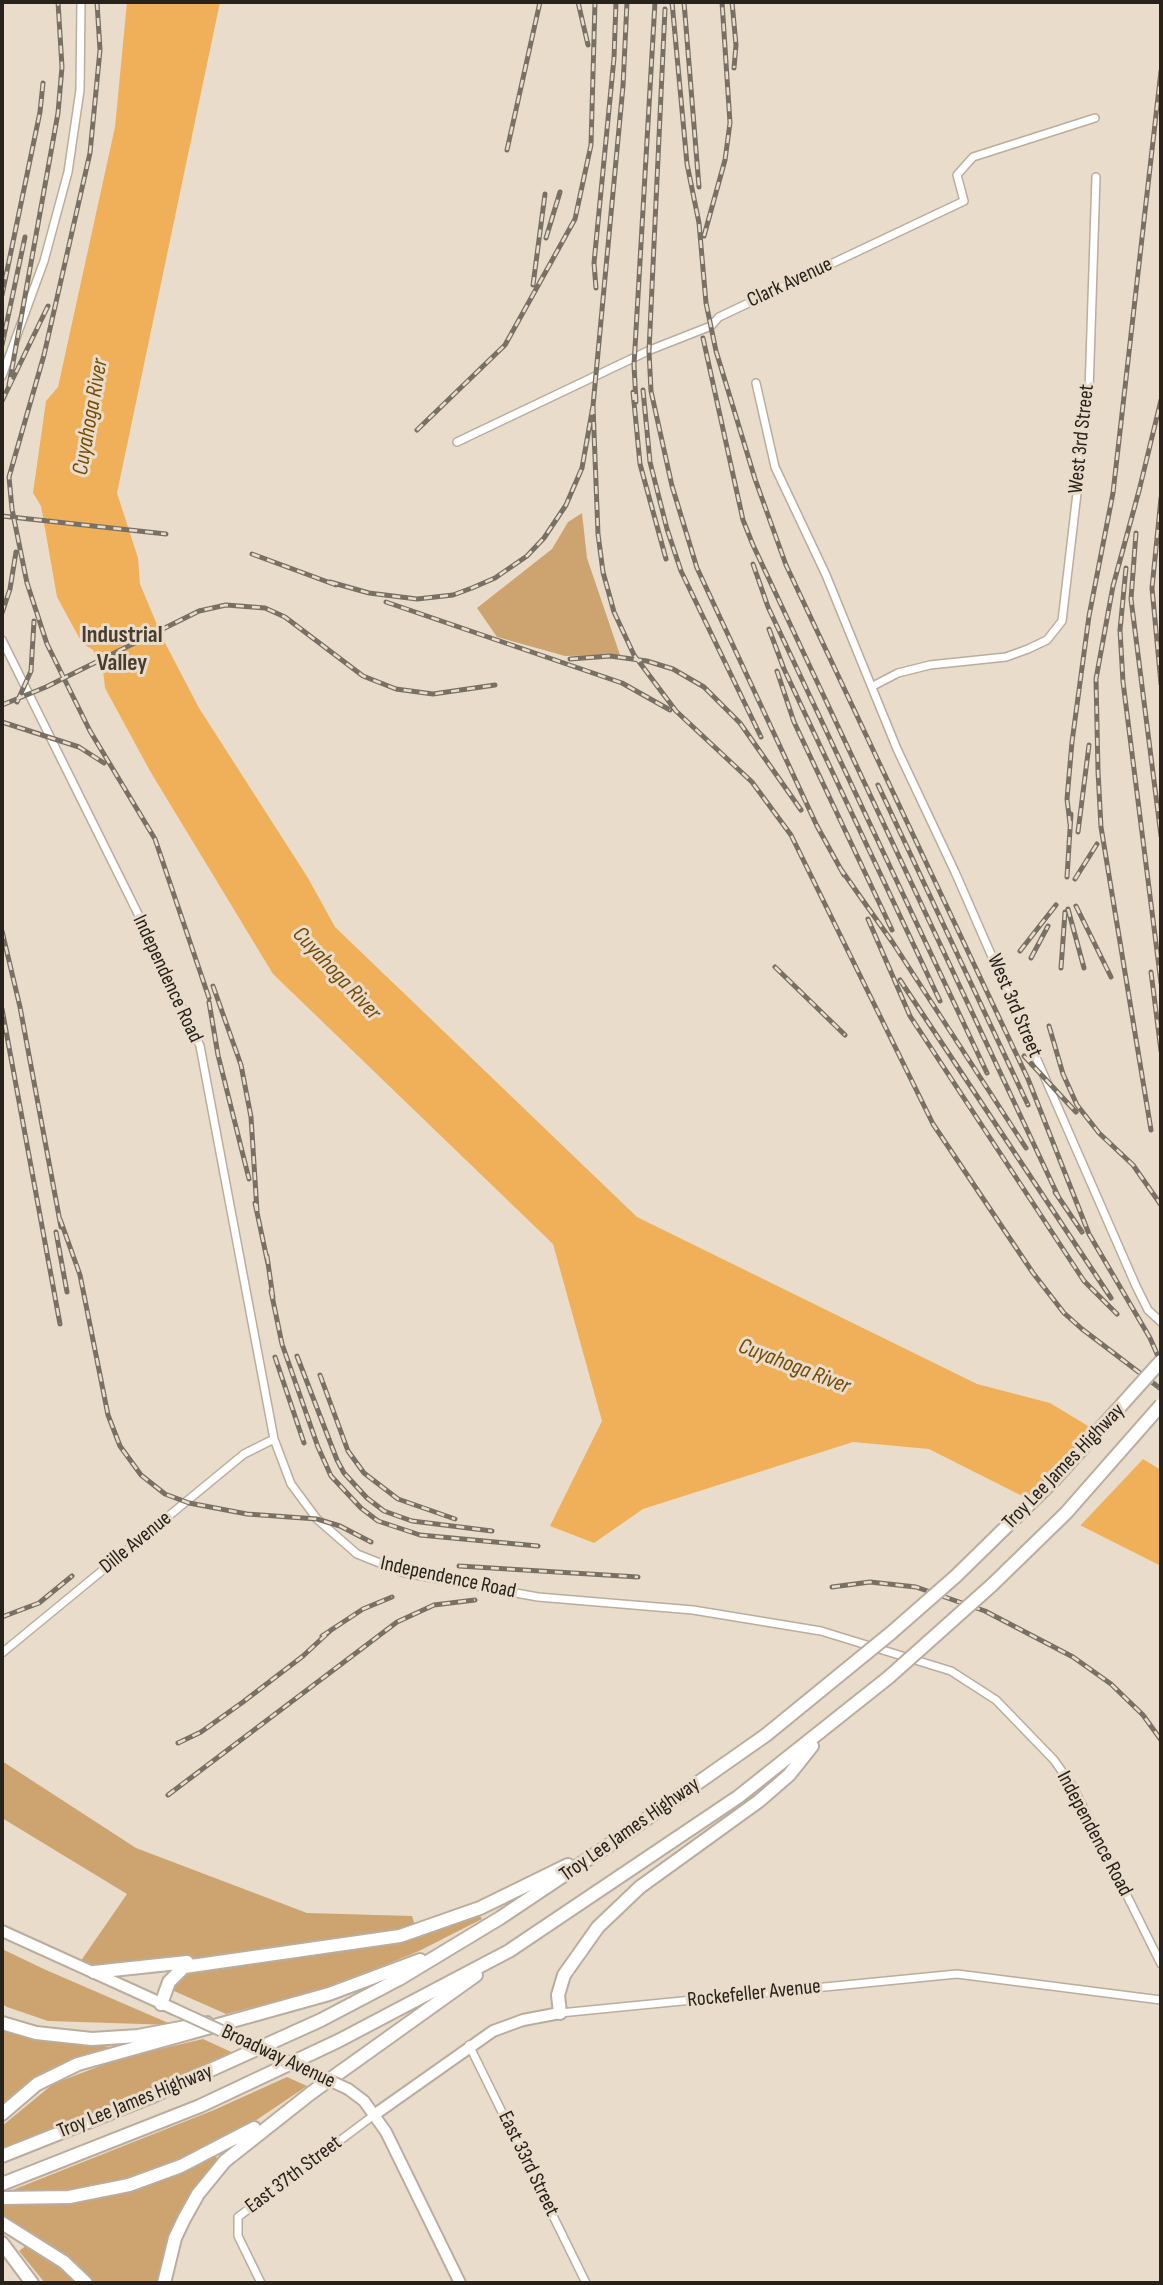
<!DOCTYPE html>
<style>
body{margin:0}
#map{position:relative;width:1163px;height:2285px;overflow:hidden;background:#eadccb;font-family:"Sofia Sans Condensed",sans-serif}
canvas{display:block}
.frame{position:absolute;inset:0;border:4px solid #27221c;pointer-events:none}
</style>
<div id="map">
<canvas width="1163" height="2285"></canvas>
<div class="frame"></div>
</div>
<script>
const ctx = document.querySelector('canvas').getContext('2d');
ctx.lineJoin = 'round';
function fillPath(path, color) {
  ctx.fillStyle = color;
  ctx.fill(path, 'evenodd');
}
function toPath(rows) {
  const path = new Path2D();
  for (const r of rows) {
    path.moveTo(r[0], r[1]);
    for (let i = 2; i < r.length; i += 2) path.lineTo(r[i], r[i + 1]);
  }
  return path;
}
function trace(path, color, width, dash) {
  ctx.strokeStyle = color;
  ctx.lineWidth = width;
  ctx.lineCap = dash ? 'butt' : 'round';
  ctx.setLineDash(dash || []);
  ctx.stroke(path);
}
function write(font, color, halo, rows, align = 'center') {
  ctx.font = font + ' "Sofia Sans Condensed",sans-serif';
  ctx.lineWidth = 6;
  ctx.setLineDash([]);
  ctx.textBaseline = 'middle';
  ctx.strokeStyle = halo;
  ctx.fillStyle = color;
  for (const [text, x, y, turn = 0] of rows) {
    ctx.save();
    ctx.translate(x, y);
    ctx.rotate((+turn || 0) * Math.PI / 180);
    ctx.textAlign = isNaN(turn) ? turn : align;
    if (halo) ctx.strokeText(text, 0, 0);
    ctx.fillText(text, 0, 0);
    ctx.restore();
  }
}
fillPath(toPath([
 [582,513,587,558,620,655,565,656,497,637,477,608,552,549,568,522],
 [2,1761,136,1848,307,1913,412,1916,417,1931,399,1936,94,1972,78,1965,127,1894,2,1818],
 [480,1916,482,1919,419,1951,331,1987,226,2014,174,1991,173,1985,180,1973,389,1944],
 [2,1949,46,1970,173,2025,48,2021,7,2007,2,2004],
 [2,2030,47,2041,114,2047,75,2059,39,2075,2,2105],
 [203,2039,240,2056,2,2152,2,2126,53,2084,118,2059],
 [287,2077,307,2086,246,2127,178,2161,119,2181,80,2190,49,2193,10,2191,214,2110],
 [216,2156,218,2161,188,2197,173,2228,157,2283,93,2283,62,2255,2,2215,2,2205,71,2203,127,2193],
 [27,2245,45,2253,75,2283,45,2283,19,2251]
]), '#cda46f');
fillPath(toPath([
 [127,2,220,2,117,493,138,558,140,584,163,639,199,708,308,878,335,927,637,1217,977,1384,1050,1403,1161,1470,1161,1566,929,1449,853,1442,643,1509,594,1543,550,1526,602,1421,553,1244,273,974,150,771,105,688,103,670,93,650,82,643,57,597,41,506,33,493,46,401,58,387,115,127]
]), '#efb059');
fillPath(toPath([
 [1096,1427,1146,1456,1078,1528,1024,1501]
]), '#eadccb');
const street = toPath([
 [2,376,44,261,68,172,80,90,81,2],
 [756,383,775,467,826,575,897,749,955,872,1136,1286,1148,1310,1161,1322],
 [457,442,650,350,711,326,719,317,964,201,957,175,973,157,1095,118],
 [2,640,153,944,200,1046,274,1439,291,1484,317,1519,357,1554,405,1573,538,1597,693,1610,821,1631,951,1671,996,1700,1054,1760,1073,1787,1161,1964],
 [873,686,898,673,930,665,1006,657,1028,649,1047,640,1062,621,1089,391,1096,177],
 [2,1653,244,1454,274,1439],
 [560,2013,957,1974,1161,2000],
 [469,2045,586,2283],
 [261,2283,238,2236,238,2217,374,2115]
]);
const primary = toPath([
 [2,1931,174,2009],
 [348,2089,364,2101,386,2132,460,2283],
 [374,2115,493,2031,523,2020,560,2013]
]);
const highway = toPath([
 [94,1972,187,1962],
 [161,2004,169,1982,184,1967,400,1936,480,1908,568,1865],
 [560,2013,558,1995,564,1975,598,1927,640,1887,759,1801,789,1775,812,1746],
 [2,2023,36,2033,92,2039,138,2036,207,2023],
 [2,2114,37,2084,78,2064,329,1994,420,1960],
 [2,2156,153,2096,321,2020,399,1979,500,1918,615,1841],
 [2,2184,200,2106,338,2041,509,1951,738,1797,889,1677],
 [2,2198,69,2197,129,2185,181,2166,254,2128],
 [2,2223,64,2262,86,2283],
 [2,2243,32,2283],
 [164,2283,175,2238,184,2219,198,2194,225,2161,311,2093,476,1975]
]);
trace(street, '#baad9d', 10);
trace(primary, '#baad9d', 14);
trace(highway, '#baad9d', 16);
trace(street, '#fff', 7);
trace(primary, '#fff', 10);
trace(highway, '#fff', 12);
const rail = toPath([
 [97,2,100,50,90,153,44,355,9,477,12,509,27,583,47,644,90,731,155,839,209,998],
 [578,2,588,45],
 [672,2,687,164,699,223,706,303,716,351,755,479,786,565,1028,1079,1089,1234,1150,1338,1161,1363],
 [684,2,699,187],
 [732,2,736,45,734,68],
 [665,9,649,351,651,391,672,486,697,568,817,826,844,875],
 [507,150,540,2],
 [704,236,725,160,730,123,722,2],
 [546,238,560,192],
 [533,285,545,194],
 [596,288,594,263,614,58,616,2],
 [2,295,40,112,43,83],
 [703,338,743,520,753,545,1059,1198],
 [2,345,25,237],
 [9,385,58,113,62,67,58,2],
 [643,390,650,462,667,529,681,571,761,737],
 [633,392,640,464,666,559],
 [2,401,48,306],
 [636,402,634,365,655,2],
 [593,406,598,534,603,572,614,612,634,655,676,711,752,782,791,835,933,1124,1033,1273,1064,1313,1082,1329,1161,1389],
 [417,430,505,345,575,219,591,145,595,2],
 [1140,487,1113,586,1096,679,1098,771,1101,827,1151,1130],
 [1138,495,1161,400],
 [1161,498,1152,588,1161,684],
 [2,516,166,534],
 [1136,533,1131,599,1161,836],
 [252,554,336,585],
 [753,564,768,607,987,1073],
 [1126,568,1120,630,1123,682,1161,983],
 [330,582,369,593,417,599,453,595,472,588,495,578,527,556,544,538,566,505,582,468,593,406,623,86,627,2],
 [386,602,622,683,670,710],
 [2,613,10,589,16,552],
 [769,629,784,669,940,1001],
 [570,659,610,656,647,661,673,669,704,687,740,723,801,810],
 [777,671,794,722,892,930],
 [17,702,31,671,34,621],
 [2,705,46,687,199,611,226,605,265,608,285,617,363,676,396,689,433,694,495,685],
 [2,722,79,747,104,763],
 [878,785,1028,1105],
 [1070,824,1067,799,1072,742,1089,616,1113,493,1161,71],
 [1078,832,1089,745],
 [840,868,893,943,1026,1148],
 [1067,877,1071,814],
 [1075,879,1097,844],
 [1076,906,1111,977],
 [1068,909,1084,968],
 [868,919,910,1016,1084,1281,1117,1314],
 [2,931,20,1007,61,1227],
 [1020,951,1056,905],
 [1031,958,1048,926],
 [775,967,845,1035],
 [1061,968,1065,912],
 [1151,972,1161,1051],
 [900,980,1111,1298],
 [213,986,241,1065,251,1117,257,1211],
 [209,1002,218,1055,249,1179],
 [2,1009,60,1324],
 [1049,1026,1063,1074,1077,1105,1099,1133,1133,1165,1161,1205],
 [1024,1056,1076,1112],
 [1055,1192,1082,1232],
 [255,1203,268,1264],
 [60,1219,80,1275,108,1415,120,1446,141,1475,165,1494,189,1503,247,1514,317,1519,340,1526,371,1542],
 [56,1232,67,1292],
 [267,1256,273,1298],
 [271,1291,282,1344,318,1447,331,1476,361,1508,378,1521,420,1535,538,1546],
 [297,1356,337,1460,344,1473,367,1498,384,1511,412,1521,492,1531],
 [275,1357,304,1443],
 [320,1375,348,1451,364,1473,398,1499,455,1519],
 [459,1566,638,1577],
 [832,1587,870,1582,916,1587,985,1611,1073,1657,1111,1684,1143,1715,1161,1740],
 [2,1617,39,1603,72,1576],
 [322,1636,363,1609,392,1597],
 [178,1743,201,1732,243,1702,303,1656,331,1630],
 [168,1795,397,1622,434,1605,475,1600]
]);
trace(rail, '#797065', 5);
trace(rail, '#eadccb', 2.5, [8]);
const primaryBridge = toPath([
 [174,2009,348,2089]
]);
const highwayBridge = toPath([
 [889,1677,992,1585,1066,1513,1161,1405],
 [615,1841,766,1735,891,1633,956,1576,1054,1480,1161,1361]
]);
trace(primaryBridge, '#baad9d', 14, []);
trace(highwayBridge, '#baad9d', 16, []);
trace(primaryBridge, '#fff', 10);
trace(highwayBridge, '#fff', 12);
write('21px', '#27221c', '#eadccb', [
 ["Clark Avenue",790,283,-25],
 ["West 3rd Street",1082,439,-84],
 ["Independence Road",167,979,65],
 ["West 3rd Street",1014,1006,67],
 ["Troy Lee James Highway",1064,1467,-46],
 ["Dille Avenue",136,1543,-39],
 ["Independence Road",448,1578,12],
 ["Troy Lee James Highway",630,1830,-35],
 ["Independence Road",1094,1834,62],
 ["Rockefeller Avenue",754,1994,-6],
 ["Broadway Avenue",278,2057,25],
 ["Troy Lee James Highway",135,2102,-22],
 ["East 33rd Street",528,2164,64],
 ["East 37th Street",294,2175,-37]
]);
write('italic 23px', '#754c05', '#eadccb', [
 ["Cuyahoga River",91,417,-80],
 ["Cuyahoga River",336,974,47],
 ["Cuyahoga River",794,1367,21]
]);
write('bold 24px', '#483d2f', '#eadccb', [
 ["Industrial",122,636],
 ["Valley",122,664]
]);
</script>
